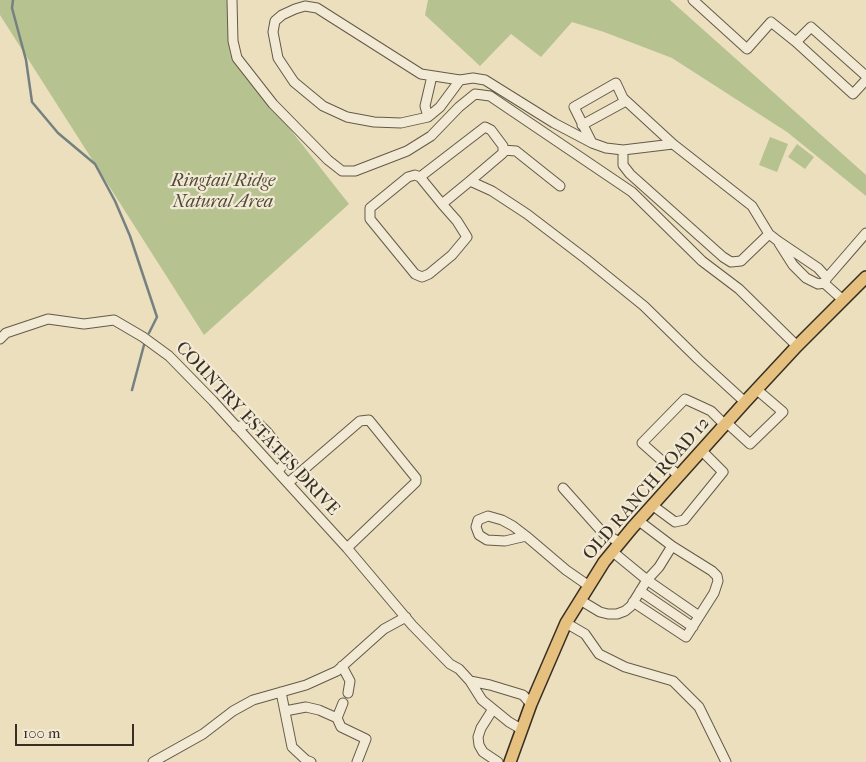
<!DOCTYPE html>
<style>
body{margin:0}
#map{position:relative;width:866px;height:762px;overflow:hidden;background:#ebdfbd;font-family:"IM FELL French Canon",serif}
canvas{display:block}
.scale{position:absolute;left:15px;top:724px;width:119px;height:22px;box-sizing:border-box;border:2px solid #372e24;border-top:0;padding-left:6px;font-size:15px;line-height:18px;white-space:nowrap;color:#372e24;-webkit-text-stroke:4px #f2ead4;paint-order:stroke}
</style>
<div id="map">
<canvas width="866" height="762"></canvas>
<div class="scale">100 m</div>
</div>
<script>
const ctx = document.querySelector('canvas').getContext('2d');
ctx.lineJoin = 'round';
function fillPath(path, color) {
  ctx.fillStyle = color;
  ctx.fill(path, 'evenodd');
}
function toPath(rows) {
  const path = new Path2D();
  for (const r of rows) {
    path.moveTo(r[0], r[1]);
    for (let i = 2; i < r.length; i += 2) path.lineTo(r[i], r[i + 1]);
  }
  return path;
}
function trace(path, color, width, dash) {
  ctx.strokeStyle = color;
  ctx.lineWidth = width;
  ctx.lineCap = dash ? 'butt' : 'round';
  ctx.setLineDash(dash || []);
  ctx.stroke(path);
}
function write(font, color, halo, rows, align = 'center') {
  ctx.font = font + ' "IM FELL French Canon",serif';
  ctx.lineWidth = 4.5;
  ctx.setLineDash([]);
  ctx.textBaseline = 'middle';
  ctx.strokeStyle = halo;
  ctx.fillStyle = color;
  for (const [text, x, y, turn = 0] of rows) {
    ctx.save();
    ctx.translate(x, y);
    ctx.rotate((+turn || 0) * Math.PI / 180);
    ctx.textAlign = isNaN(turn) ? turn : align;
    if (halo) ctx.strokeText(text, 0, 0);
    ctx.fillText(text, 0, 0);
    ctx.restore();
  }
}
fillPath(toPath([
 [0,0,231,0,230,53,349,204,204,335,0,15],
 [428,0,670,0,866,175,866,196,787,132,672,58,604,32,572,22,541,57,511,34,480,66,425,15],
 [770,137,788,144,777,172,759,165],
 [797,144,814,157,805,169,788,157]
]), '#b7c291');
trace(toPath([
 [13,0,12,8,26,60,32,102,58,133,95,164,115,201,130,236,157,317,149,333],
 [132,390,144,345]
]), '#758180', 2.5);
const minor = toPath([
 [232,0,233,41,237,58,273,104,328,160,342,171,355,171,407,151,431,136,459,107,475,94,490,96,632,192,702,261,739,289,797,346],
 [693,0,747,49,771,22,796,42,853,94,866,80],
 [796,42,811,27,866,76],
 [460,80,440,107,428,117,401,123,374,122,347,117,323,106,294,82,278,58,273,32,275,21,282,15,295,9,305,6,317,8,421,74,460,80,473,78,485,80,554,123,592,143],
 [428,117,425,106,432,76],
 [582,125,626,101],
 [503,150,516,151,560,186],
 [623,150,606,148,592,143,574,107,616,83,623,98,673,144],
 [420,177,485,127,491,130,503,146,503,153,470,181],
 [442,204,420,177,415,175,408,177,370,208,370,219,415,274,422,277,429,274,452,255,467,237,457,221,442,204,470,181,492,191,527,214,586,259,644,306,698,359,745,402],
 [769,234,741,261,731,262,723,257,630,174,623,165,623,150,673,144,752,206,769,234,778,241,818,268,827,278],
 [779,243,793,265,806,278,818,284,824,283],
 [843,300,824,283,827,278,866,233],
 [0,339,6,333,48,319,84,324,114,320,143,337,169,356,213,401,347,548,412,625,450,664,459,669,470,681,482,700,509,722,521,729],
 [727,423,750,444,783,412,756,389],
 [236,427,253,423,260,425,268,433,284,454,284,463,278,472],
 [678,475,642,443,685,399,711,411,725,425],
 [288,483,360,421,369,420,416,478,416,482,347,548],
 [563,488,604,534,620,542],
 [652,505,675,522,684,520,723,472,701,450],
 [639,521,672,546,659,567,647,580,699,616],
 [526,536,505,541,487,540,479,535,476,527,478,520,488,516,502,520,513,526,526,536,566,570,589,586],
 [640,591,693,627],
 [580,600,600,612,608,614,617,614,625,611,631,606,647,580,613,552],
 [633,602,686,637,714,593,718,581,717,576,712,571,672,546],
 [566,623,585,634,599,654,625,667,673,681,699,707,726,762],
 [342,666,350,681,348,693],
 [470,681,490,685,523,695,531,704],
 [281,692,292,747,306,760,311,762],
 [343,703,337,718,341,727,366,739,357,762],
 [493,709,481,728,478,737,479,745,483,752,498,762],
 [285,711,306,707,319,710,337,718],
 [153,762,203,734,233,711,253,700,306,685,337,671,384,629,406,617]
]);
const major = toPath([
 [510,762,531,704,566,623,604,562,632,528,745,402,797,346,866,277]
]);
trace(minor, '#645a4a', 11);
trace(major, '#372e24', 14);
trace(minor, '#f2ead4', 9);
trace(major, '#e6c07e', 11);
write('italic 18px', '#514c3a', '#f2ead4', [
 ["Ringtail Ridge",223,182],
 ["Natural Area",223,203]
]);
write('18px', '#372e24', '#f2ead4', [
 ["COUNTRY ESTATES DRIVE",257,429,47],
 ["OLD RANCH ROAD 12",647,489,-49]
]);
</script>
